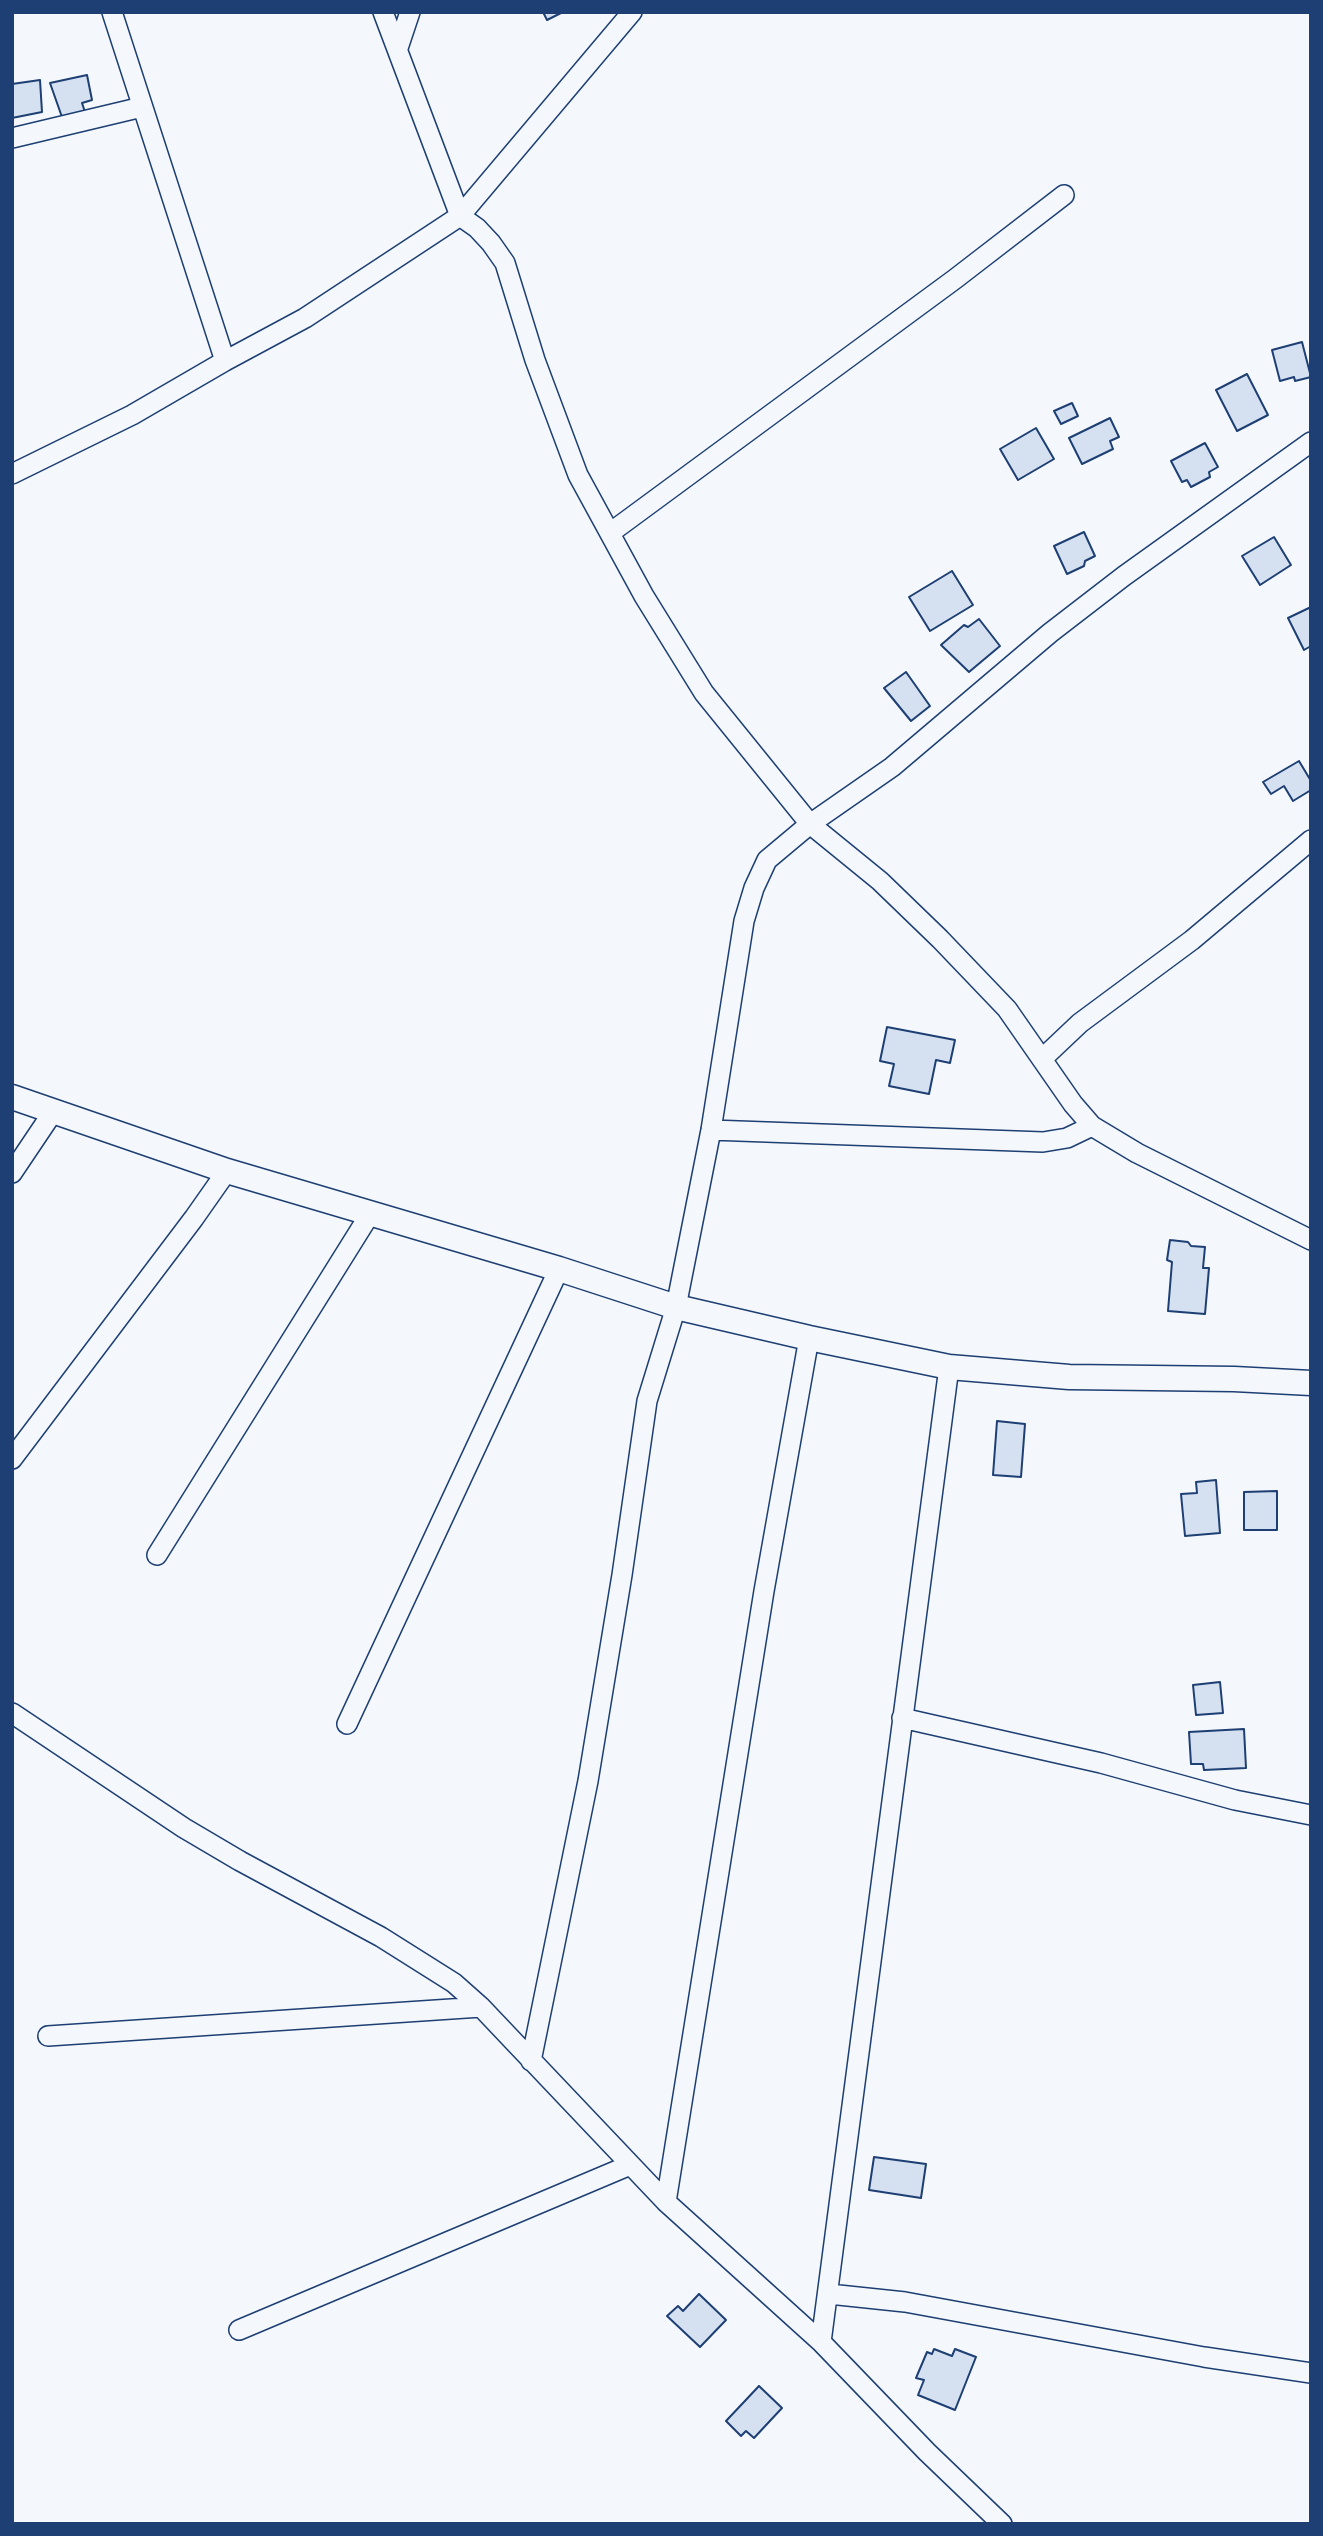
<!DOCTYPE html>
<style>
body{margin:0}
#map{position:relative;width:1323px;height:2536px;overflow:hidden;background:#f4f7fb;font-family:"Varela Round",sans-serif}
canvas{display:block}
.frame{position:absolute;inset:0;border:14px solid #1d3f73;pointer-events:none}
</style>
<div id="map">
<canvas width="1323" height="2536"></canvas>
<div class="frame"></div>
</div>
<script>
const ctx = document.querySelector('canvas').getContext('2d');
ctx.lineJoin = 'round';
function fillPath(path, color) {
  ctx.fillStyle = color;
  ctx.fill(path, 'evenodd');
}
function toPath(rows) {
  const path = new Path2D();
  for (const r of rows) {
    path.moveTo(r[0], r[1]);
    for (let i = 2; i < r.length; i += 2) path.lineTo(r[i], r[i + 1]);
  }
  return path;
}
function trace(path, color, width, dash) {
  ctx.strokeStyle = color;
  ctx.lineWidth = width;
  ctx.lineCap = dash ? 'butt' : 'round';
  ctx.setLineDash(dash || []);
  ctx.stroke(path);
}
const building = toPath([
 [543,12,563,12,547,20,543,12],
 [87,75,92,100,82,103,85,112,63,120,50,83,87,75],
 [40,80,42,112,12,118,12,84,40,80],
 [1302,342,1311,377,1295,381,1294,377,1280,381,1272,350,1302,342],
 [1247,374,1268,415,1237,431,1216,390,1247,374],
 [1072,403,1078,416,1061,424,1054,411,1072,403],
 [1110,418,1119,437,1110,441,1113,449,1082,464,1069,438,1110,418],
 [1036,428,1054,459,1018,480,1000,449,1036,428],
 [1205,443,1218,467,1209,472,1210,477,1191,487,1187,480,1182,482,1171,461,1205,443],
 [1084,532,1095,556,1085,561,1084,566,1067,574,1054,546,1084,532],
 [1274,537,1291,565,1260,585,1242,556,1274,537],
 [952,571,973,605,930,631,909,597,952,571],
 [1311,607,1311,646,1304,650,1288,618,1311,607],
 [979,619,1000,646,969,672,941,645,964,625,968,627,979,619],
 [906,672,930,706,911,721,884,688,906,672],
 [1299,761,1311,781,1311,790,1293,801,1284,786,1271,794,1263,782,1299,761],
 [887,1027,955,1040,950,1063,936,1060,929,1094,889,1086,894,1064,880,1061,887,1027],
 [1170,1240,1188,1242,1191,1246,1205,1247,1203,1268,1209,1268,1205,1314,1168,1311,1172,1262,1167,1260,1170,1240],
 [997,1421,1025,1424,1021,1477,993,1475,997,1421],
 [1216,1480,1220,1533,1185,1536,1181,1494,1197,1493,1196,1482,1216,1480],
 [1277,1491,1277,1530,1244,1530,1244,1492,1277,1491],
 [1220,1682,1223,1713,1196,1715,1193,1685,1220,1682],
 [1244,1729,1246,1768,1204,1770,1203,1764,1191,1764,1189,1732,1244,1729],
 [874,2157,926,2164,921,2198,869,2190,874,2157],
 [699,2294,726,2320,700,2347,667,2316,678,2306,683,2311,699,2294],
 [934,2349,952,2356,955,2349,976,2357,955,2410,918,2395,924,2380,916,2378,927,2352,932,2354,934,2349],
 [759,2386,782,2408,754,2438,746,2431,741,2436,726,2421,759,2386]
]);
fillPath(building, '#d5e0f0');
trace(building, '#1d3f73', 2);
const minor = toPath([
 [112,12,225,361],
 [383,12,460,216,477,228,491,243,505,263,535,360,578,475,644,596,704,693,810,824,880,881,940,939,1007,1009,1073,1104,1092,1126,1137,1153,1311,1240],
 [398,48,410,12],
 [12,138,142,107],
 [12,474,132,415,225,361,305,318,460,216,632,12],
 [610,533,955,279,1064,195],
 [1043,1058,1080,1023,1192,940,1311,840],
 [711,1130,1043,1142,1067,1138,1092,1126],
 [12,1173,53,1112],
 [12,1459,194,1218,227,1171],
 [157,1555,370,1214],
 [12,1713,184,1828,240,1861,381,1937,454,1983,481,2007,666,2202,821,2342,927,2452,1002,2524],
 [902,1718,1101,1763,1235,1800,1311,1815],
 [347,1724,559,1269],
 [48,2036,481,2007],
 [531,2061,588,1781,622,1575,647,1401,676,1307,711,1130,744,921,754,888,767,860,810,824,892,767,1050,633,1124,576,1311,442],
 [666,2202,764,1591,809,1338],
 [829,2294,905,2302,1204,2357,1311,2373],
 [239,2330,630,2165],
 [821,2342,949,1367]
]);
const tertiary = toPath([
 [12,1097,227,1171,559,1269,676,1307,809,1338,949,1367,1069,1377,1234,1379,1311,1383]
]);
trace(minor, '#1d3f73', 22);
trace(tertiary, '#1d3f73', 27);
trace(minor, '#f4f7fb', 19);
trace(tertiary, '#f4f7fb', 24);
</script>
